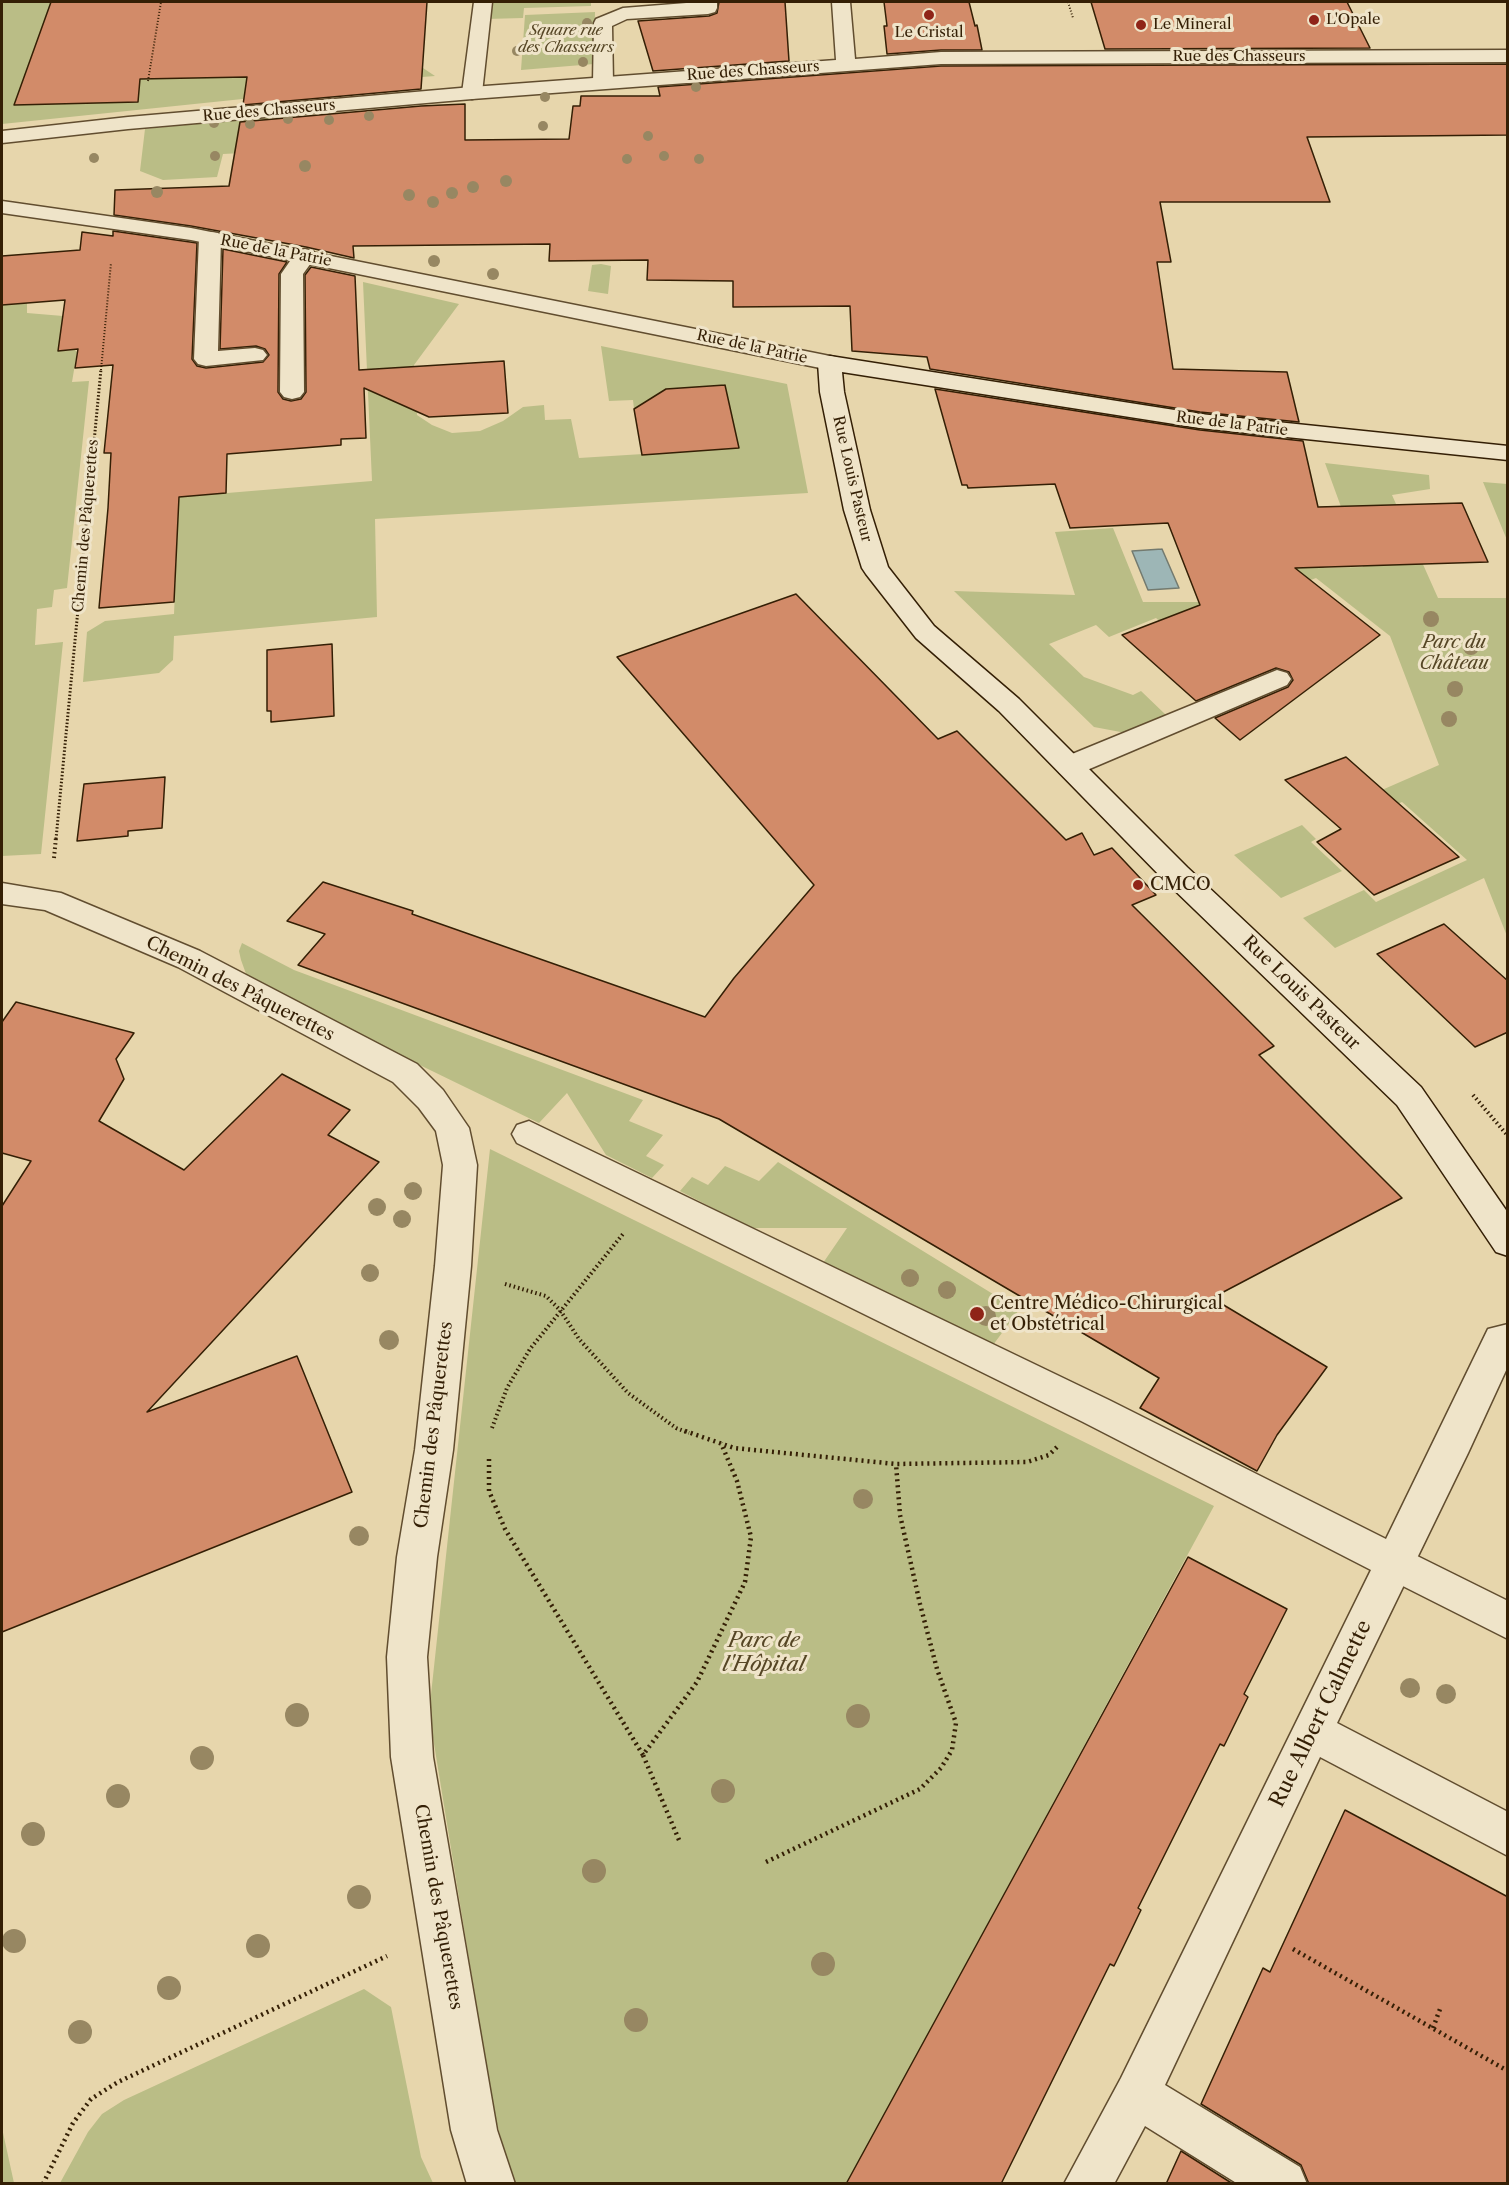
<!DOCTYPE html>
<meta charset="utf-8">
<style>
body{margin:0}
#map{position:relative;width:1509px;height:2185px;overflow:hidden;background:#e7d6ac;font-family:"Libre Caslon Text",serif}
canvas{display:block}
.frame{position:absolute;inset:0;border:3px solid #341f05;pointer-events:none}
</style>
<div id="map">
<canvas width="1509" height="2185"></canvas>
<div class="frame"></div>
</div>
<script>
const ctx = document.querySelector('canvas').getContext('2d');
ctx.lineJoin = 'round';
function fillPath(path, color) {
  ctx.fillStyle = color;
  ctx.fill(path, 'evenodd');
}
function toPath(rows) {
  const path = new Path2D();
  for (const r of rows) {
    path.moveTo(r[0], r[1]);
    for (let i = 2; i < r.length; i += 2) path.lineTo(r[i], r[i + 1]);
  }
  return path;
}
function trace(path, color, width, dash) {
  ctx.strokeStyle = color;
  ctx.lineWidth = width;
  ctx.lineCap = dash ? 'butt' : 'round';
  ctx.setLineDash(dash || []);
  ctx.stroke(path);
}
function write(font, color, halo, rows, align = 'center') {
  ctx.font = font + ' "Libre Caslon Text",serif';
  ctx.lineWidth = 6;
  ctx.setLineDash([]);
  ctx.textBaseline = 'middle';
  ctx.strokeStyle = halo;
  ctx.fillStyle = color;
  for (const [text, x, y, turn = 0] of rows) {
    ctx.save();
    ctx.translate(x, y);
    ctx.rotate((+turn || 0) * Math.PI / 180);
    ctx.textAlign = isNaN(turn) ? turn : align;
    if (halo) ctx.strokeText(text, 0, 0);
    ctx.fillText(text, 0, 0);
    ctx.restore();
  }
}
fillPath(toPath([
 [2,2,299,2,289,49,401,69,423,68,435,76,282,88,281,95,2,124],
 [489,2,591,2,591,6,524,8,523,18,486,19],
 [595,12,594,64,521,70,525,15],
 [269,117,262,152,223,154,217,177,163,180,140,171,145,129],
 [601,264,611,266,608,294,588,291,592,265],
 [363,282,459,304,414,365,417,415,432,425,452,433,480,431,503,421,523,407,544,405,545,420,571,419,579,458,739,448,725,386,699,387,634,409,633,400,609,401,601,346,787,384,808,493,375,519,377,617,174,636,173,660,159,673,83,682,87,632,105,621,174,614,179,497,372,481],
 [27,303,27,313,63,316,59,351,75,350,77,352,72,382,89,381,67,588,54,590,52,607,37,609,35,645,63,642,41,854,2,856,2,305],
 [1325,463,1429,475,1430,489,1392,495,1438,598,1507,598,1507,936,1484,878,1335,948,1303,918,1364,890,1376,902,1467,860,1402,802,1358,821,1343,807,1439,765,1390,636,1316,578,1247,604,1316,549,1324,568,1363,567],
 [1483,482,1507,484,1507,540],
 [1113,528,1143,602,1199,602,1207,625,1177,637,1156,618,1109,637,1096,625,1049,644,1084,677,1133,695,1141,691,1166,715,1126,733,1094,727,954,591,1075,595,1055,532],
 [1302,825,1316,839,1311,842,1342,871,1281,898,1234,855],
 [242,943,294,970,643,1100,629,1121,663,1135,646,1156,664,1165,652,1178,606,1155,567,1093,539,1123,249,982,241,960,239,951],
 [490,1149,1214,1506,847,2183,516,2184,510,2171,494,2113,429,1713],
 [778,1162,1019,1310,993,1345,823,1263,847,1228,751,1228,680,1191,692,1177,708,1185,725,1166,759,1181],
 [364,1989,391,2007,421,2157,433,2183,60,2183,88,2132,102,2114,124,2100],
 [2,2128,14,2183,2,2183]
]), '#babd86');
const water = toPath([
 [1162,549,1179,588,1148,590,1132,551,1162,549]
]);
fillPath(water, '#9db6b6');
trace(water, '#737a6f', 1.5);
const building = toPath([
 [51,2,427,2,421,89,243,105,247,77,140,79,138,102,14,105,51,2],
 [719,2,785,2,789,61,653,71,638,21,709,16,717,13,719,2],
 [884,2,969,2,975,26,977,25,982,50,941,50,887,54,884,26,887,26,884,2],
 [1091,2,1347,2,1370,48,1105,49,1091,2],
 [1508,64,1508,135,1307,137,1330,202,1160,202,1171,262,1157,262,1173,369,1287,372,1299,422,1200,412,930,369,927,357,852,351,850,306,733,307,733,281,647,280,648,260,549,261,550,244,353,246,354,258,306,247,191,226,114,215,115,190,229,186,240,122,421,106,465,104,465,140,569,139,573,106,580,106,581,96,660,96,658,87,941,66,1508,64],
 [113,231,197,243,192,359,197,366,206,368,263,362,269,355,265,349,256,346,220,349,223,249,287,262,279,274,278,392,283,399,291,401,301,399,306,392,305,275,311,267,355,276,359,370,504,361,508,413,429,417,364,388,366,438,341,439,341,445,227,454,226,493,179,497,174,602,99,608,108,508,111,453,104,453,113,365,75,368,78,349,58,351,65,300,2,305,2,256,80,250,82,232,113,236,113,231],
 [725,385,739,448,642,455,634,409,666,389,725,385],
 [935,389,1200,430,1303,441,1318,507,1462,503,1488,562,1295,568,1380,635,1240,740,1215,718,1288,687,1293,680,1289,672,1276,668,1196,701,1122,635,1200,605,1168,523,1070,528,1055,484,968,488,967,485,962,485,935,389],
 [796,594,938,739,957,731,1066,840,1082,833,1094,855,1112,848,1156,895,1132,905,1274,1046,1259,1055,1402,1198,1212,1298,1327,1367,1277,1435,1257,1471,1140,1408,1159,1378,719,1119,298,965,325,934,287,921,323,882,413,911,412,914,705,1017,734,978,814,885,617,657,796,594],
 [332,644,334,716,271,722,271,711,267,711,267,650,332,644],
 [1346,757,1459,857,1374,895,1317,842,1341,829,1285,780,1346,757],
 [165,777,162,828,128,831,128,836,77,841,84,784,165,777],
 [1444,924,1508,981,1508,1032,1475,1047,1377,954,1444,924],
 [16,1002,134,1033,116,1059,124,1079,99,1121,184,1170,282,1074,350,1110,328,1135,379,1162,147,1412,297,1356,352,1492,2,1632,2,1206,31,1161,2,1153,2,1022,16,1002],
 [1188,1557,1287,1609,1244,1694,1248,1697,1224,1746,1220,1744,1138,1908,1141,1910,1129,1935,1114,1966,1110,1964,1001,2184,846,2184,1188,1557],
 [1345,1810,1508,1897,1508,2184,1309,2184,1301,2165,1201,2104,1263,1968,1270,1972,1345,1810],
 [1181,2151,1233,2184,1166,2184,1181,2151]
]);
fillPath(building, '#d28b69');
trace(building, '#341f05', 1.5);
const lane = toPath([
 [474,2,492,2,482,93,479,97,472,99,465,97,462,93,474,2],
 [699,2,717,2,717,8,715,12,708,14,627,19,612,26,613,83,610,87,596,87,593,83,594,23,596,19,623,8,699,2],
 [210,232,218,233,221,238,218,351,255,348,263,350,267,355,263,360,206,366,198,364,194,359,199,238,202,233,210,232],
 [305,249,313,251,316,256,303,274,304,392,300,397,292,399,284,397,280,392,281,274,297,251,305,249],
 [1395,1545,1508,1601,1508,1639,1381,1575,1375,1563,1381,1551,1395,1545]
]);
const street = toPath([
 [832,2,850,2,855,59,941,52,1508,50,1508,62,941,64,472,99,128,129,2,143,2,131,128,117,472,87,836,60,832,2],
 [2,201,191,228,830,356,838,358,842,363,838,368,830,370,191,240,2,213,2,201],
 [1277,670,1287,673,1291,679,1287,685,1080,773,1070,775,1060,773,1056,766,1060,759,1277,670],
 [2,883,61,893,200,951,417,1064,443,1090,469,1128,477,1165,471,1266,453,1450,437,1557,427,1657,433,1757,497,2130,515,2184,467,2184,451,2130,391,1757,387,1657,397,1557,415,1450,435,1266,443,1165,436,1131,419,1108,393,1082,178,967,45,910,2,904,2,883],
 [529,1121,1109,1400,1386,1539,1488,1329,1508,1324,1508,1366,1468,1453,1337,1723,1508,1812,1508,1856,1320,1757,1165,2085,1300,2167,1307,2184,1238,2184,1145,2126,1114,2184,1064,2184,1121,2078,1371,1570,1083,1422,517,1143,512,1134,517,1125,529,1121]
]);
const secondary = toPath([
 [830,356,1200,414,1508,446,1508,460,1200,428,842,372,844,392,870,510,888,567,934,626,1019,699,1187,867,1421,1087,1508,1213,1508,1256,1496,1252,1397,1105,1165,881,999,711,916,638,866,574,862,568,844,510,820,392,818,363,822,358,830,356]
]);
trace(lane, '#614d2f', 3);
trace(street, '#614d2f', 3);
trace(secondary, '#341f05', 3);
trace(toPath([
 [1068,2,1073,18],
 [148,81,161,2],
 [101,370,111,263]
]), '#341f05', 2, [1, 2]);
trace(toPath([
 [56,839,101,369]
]), '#341f05', 3, [1.5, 2]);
trace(toPath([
 [54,858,56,837],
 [1473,1095,1508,1136],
 [505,1284,546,1296,560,1310,579,1339,628,1393,676,1428,689,1433],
 [492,1428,507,1388,530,1349,623,1234]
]), '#341f05', 4, [1.5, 3]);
trace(toPath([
 [685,1431,734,1448,896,1464,1027,1462,1049,1455,1057,1447],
 [489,1459,489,1491,505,1529,643,1755],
 [679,1840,643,1755,697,1682,745,1582,751,1537,737,1481,721,1443],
 [766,1862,920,1789,941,1768,952,1750,956,1723,937,1669,920,1604,900,1515,896,1464],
 [1293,1949,1508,2071],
 [1433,2028,1440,2009],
 [43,2184,73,2123,91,2099,118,2082,387,1956]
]), '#341f05', 4.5, [2, 4]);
fillPath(lane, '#efe4c9');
fillPath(street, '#efe4c9');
fillPath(secondary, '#efe4c9');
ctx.fillStyle = '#978762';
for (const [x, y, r] of [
 [587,23,5],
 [517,51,5],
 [583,62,5],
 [696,87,5],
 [545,97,5],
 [369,116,5],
 [288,119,5],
 [329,120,5],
 [214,123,5],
 [250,124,5],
 [543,126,5],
 [648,136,5],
 [215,156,5],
 [664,156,5],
 [94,158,5],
 [627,159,5],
 [699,159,5],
 [305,166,6],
 [506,181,6],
 [473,187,6],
 [157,192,6],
 [452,193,6],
 [409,195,6],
 [433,202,6],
 [434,261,6],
 [493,274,6],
 [1431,619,8],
 [1471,647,8],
 [1455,689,8],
 [1449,719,8],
 [413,1191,9],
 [377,1207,9],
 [402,1219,9],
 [370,1273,9],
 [910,1278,9],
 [947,1290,9],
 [986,1316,10],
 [389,1340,10],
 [863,1499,10],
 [359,1536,10],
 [1410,1688,10],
 [1446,1694,10],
 [297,1715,12],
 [858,1716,12],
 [202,1758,12],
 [723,1791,12],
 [118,1796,12],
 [33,1834,12],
 [594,1871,12],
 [359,1897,12],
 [14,1941,12],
 [258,1946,12],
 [823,1964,12],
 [169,1988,12],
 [636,2020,12],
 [80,2032,12]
]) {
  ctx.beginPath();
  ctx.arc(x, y, r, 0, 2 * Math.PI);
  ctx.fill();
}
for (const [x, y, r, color] of [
 [929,15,6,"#8f2418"],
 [1314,20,6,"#8f2418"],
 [1141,25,6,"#8f2418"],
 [1138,885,6,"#8f2418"],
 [977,1314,8,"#8f2418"]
]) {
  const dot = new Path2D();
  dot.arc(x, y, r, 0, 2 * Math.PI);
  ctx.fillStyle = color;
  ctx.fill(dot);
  trace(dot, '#efe4c9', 2);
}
write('15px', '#341f05', '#efe4c9', [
 ["L'Opale",1326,20],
 ["Le Mineral",1153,25],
 ["Le Cristal",929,33,"center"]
], 'left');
write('italic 15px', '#564625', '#efe4c9', [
 ["Square rue",566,31],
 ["des Chasseurs",566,48]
]);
write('15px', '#341f05', '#efe4c9', [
 ["Rue des Chasseurs",1239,57],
 ["Rue des Chasseurs",753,71,-4],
 ["Rue des Chasseurs",269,111,-5],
 ["Rue de la Patrie",276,251,11],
 ["Rue de la Patrie",752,347,12],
 ["Rue de la Patrie",1232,424,7],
 ["Rue Louis Pasteur",852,479,77],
 ["Chemin des Pâquerettes",86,526,-85]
]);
write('italic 18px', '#564625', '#efe4c9', [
 ["Parc du",1454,643],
 ["Château",1454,664]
]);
write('18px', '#341f05', '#efe4c9', [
 ["CMCO",1150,885],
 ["Centre Médico-Chirurgical",990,1304],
 ["et Obstétrical",990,1325]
], 'left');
write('18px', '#341f05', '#efe4c9', [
 ["Chemin des Pâquerettes",240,989,27],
 ["Rue Louis Pasteur",1301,993,44],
 ["Chemin des Pâquerettes",434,1425,-83],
 ["Chemin des Pâquerettes",438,1907,80]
]);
write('italic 21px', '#564625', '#efe4c9', [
 ["Parc de",764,1641],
 ["l'Hôpital",764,1665]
]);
write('21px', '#341f05', '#efe4c9', [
 ["Rue Albert Calmette",1321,1714,-64]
]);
</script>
